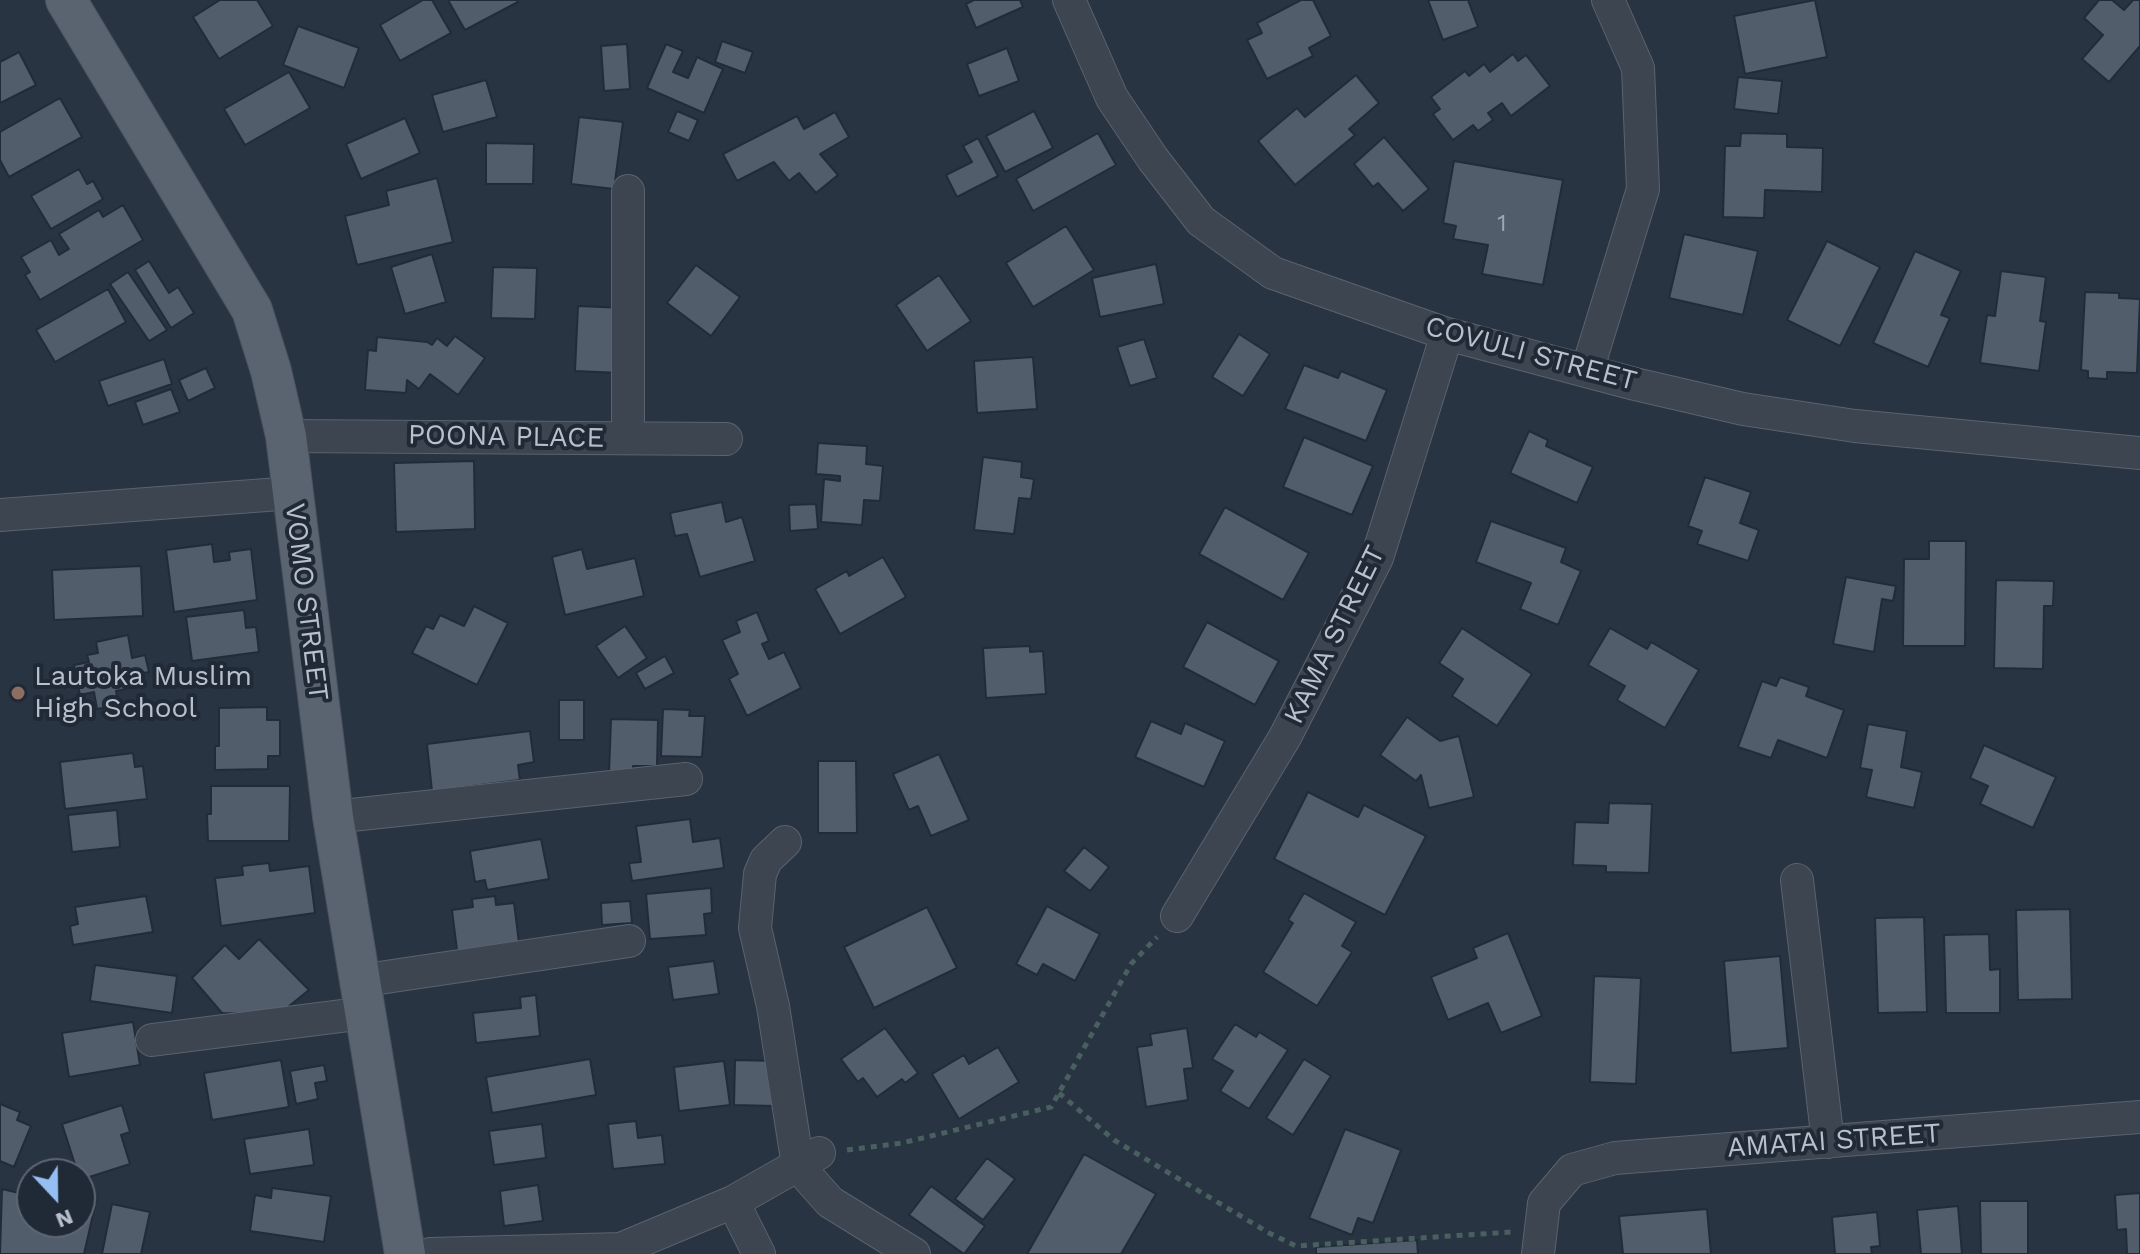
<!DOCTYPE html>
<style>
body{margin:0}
#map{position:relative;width:2140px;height:1254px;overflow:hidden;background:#283441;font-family:"Work Sans",sans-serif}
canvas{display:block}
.north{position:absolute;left:16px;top:1158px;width:80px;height:80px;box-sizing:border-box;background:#202a36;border:2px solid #5d6672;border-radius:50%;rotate:158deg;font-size:22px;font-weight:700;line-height:32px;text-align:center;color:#b9c0cb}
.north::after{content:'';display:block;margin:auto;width:28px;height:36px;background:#95bef3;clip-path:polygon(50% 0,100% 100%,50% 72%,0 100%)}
</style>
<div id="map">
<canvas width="2140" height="1254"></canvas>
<div class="north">N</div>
</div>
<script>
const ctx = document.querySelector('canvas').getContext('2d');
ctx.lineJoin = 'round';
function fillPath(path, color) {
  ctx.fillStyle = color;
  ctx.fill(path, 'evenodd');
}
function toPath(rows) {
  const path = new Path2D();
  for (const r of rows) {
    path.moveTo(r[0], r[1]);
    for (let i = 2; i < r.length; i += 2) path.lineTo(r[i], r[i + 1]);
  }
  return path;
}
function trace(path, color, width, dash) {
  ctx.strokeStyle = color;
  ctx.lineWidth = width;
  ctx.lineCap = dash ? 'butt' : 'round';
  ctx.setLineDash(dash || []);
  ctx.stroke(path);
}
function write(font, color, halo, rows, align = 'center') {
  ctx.font = font + ' "Work Sans",sans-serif';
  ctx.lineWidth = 8;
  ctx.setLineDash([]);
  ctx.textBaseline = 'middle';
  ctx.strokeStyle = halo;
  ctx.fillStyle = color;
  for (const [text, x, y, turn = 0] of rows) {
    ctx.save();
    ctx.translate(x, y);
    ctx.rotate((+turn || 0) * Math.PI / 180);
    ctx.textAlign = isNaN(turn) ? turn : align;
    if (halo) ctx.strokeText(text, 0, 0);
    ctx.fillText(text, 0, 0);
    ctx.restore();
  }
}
const building = toPath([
 [220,0,257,0,273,26,219,59,193,17,220,0],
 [423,0,432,0,451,33,400,61,380,25,423,0],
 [448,0,517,0,518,2,465,30,448,0],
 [974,0,1020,0,1023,7,976,28,966,4,974,0],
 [1301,0,1313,0,1331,36,1309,48,1313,56,1267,79,1247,40,1262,33,1257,23,1301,0],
 [1428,0,1468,0,1478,27,1443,40,1428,0],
 [1815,0,1827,57,1745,74,1734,16,1815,0],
 [2099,0,2112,0,2124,10,2133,0,2140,0,2140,46,2109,82,2082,59,2103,35,2084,18,2099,0],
 [298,26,359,48,344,88,283,65,298,26],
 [722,41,753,52,745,73,715,62,722,41],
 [627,44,630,89,604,91,601,46,627,44],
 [666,44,683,51,673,72,688,78,697,57,723,69,704,113,647,88,666,44],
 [1007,48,1019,81,979,96,967,64,1007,48],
 [19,52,36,85,0,103,0,62,19,52],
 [1513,54,1518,61,1526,55,1550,86,1511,116,1502,103,1488,113,1493,120,1478,131,1473,125,1453,140,1433,114,1440,109,1431,97,1465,71,1469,76,1484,64,1490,72,1513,54],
 [289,72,310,108,245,145,224,109,289,72],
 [1356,75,1379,103,1349,129,1355,135,1295,185,1258,141,1297,108,1305,117,1356,75],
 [1738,77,1782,81,1778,114,1734,109,1738,77],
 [486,80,497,117,443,132,432,95,486,80],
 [60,98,82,137,9,177,0,160,0,132,60,98],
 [677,111,698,120,689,141,668,132,677,111],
 [1034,111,1053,148,1005,172,986,136,1034,111],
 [835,112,849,137,820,154,838,175,816,193,799,173,789,181,774,162,737,181,723,154,797,116,804,129,835,112],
 [579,117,623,122,614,189,571,184,579,117],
 [405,118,420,153,361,179,346,144,405,118],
 [1098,133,1116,165,1033,211,1016,179,1098,133],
 [1741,133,1787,134,1787,147,1823,148,1822,192,1765,190,1764,218,1723,217,1725,146,1740,146,1741,133],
 [1384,137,1429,189,1403,211,1378,183,1373,187,1354,164,1384,137],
 [978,138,998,176,957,197,946,175,972,162,963,146,978,138],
 [486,143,534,144,533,184,486,184,486,143],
 [1454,161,1563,180,1543,285,1482,274,1488,245,1453,239,1456,226,1443,223,1454,161],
 [79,169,87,184,93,181,103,199,51,229,31,196,79,169],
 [437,178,453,242,357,265,345,216,389,205,386,191,437,178],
 [123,205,143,240,40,300,25,275,30,272,21,257,51,240,59,255,69,249,59,234,99,210,103,217,123,205],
 [1066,226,1094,270,1033,307,1006,263,1066,226],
 [1684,234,1758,251,1743,315,1669,298,1684,234],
 [1827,241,1880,267,1840,346,1787,320,1827,241],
 [1915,251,1961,271,1941,315,1950,318,1928,367,1873,343,1915,251],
 [432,254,446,302,405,314,391,267,432,254],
 [149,261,169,293,178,287,194,313,171,328,135,270,149,261],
 [1156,264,1164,304,1100,317,1092,278,1156,264],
 [696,265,740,297,711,336,667,303,696,265],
 [493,267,537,268,535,319,491,318,493,267],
 [2001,271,2046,277,2040,321,2046,322,2039,371,1980,363,1987,315,1995,316,2001,271],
 [128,272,167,330,149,341,110,284,128,272],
 [939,275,971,321,927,351,896,305,939,275],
 [108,289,126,322,55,362,36,330,108,289],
 [2085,292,2119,293,2119,298,2140,299,2137,373,2107,372,2107,379,2088,378,2088,371,2081,370,2085,292],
 [578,306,624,308,621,373,575,371,578,306],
 [1239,334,1270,354,1243,396,1212,377,1239,334],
 [455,336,485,358,458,395,430,374,419,389,407,380,406,393,365,390,368,350,376,351,377,337,427,342,432,345,437,338,447,346,455,336],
 [1144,339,1157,378,1130,386,1117,347,1144,339],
 [1033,357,1037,409,977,413,974,361,1033,357],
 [164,359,172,384,108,406,99,381,164,359],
 [1304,365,1338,378,1341,371,1387,390,1366,441,1285,409,1304,365],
 [206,368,215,388,188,401,179,380,206,368],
 [171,389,180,412,143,425,135,402,171,389],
 [1529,431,1548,440,1546,446,1593,467,1577,503,1510,473,1529,431],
 [1304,437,1373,466,1352,515,1283,487,1304,437],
 [818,443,867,446,866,464,883,466,880,501,864,500,862,525,821,522,824,479,840,481,840,476,816,474,818,443],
 [983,457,1022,462,1021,477,1034,479,1031,499,1019,498,1014,534,974,530,983,457],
 [474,461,475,529,396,532,394,463,474,461],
 [1705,477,1751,492,1740,523,1759,530,1748,561,1697,544,1702,531,1688,526,1705,477],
 [722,502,726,522,742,517,755,561,700,577,687,534,675,536,670,513,722,502],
 [816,504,818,529,790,531,789,505,816,504],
 [1225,507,1309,553,1283,600,1199,554,1225,507],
 [1491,521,1566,548,1561,562,1581,571,1558,625,1520,609,1531,583,1476,562,1491,521],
 [1929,541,1966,541,1965,646,1903,646,1904,559,1929,559,1929,541],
 [212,544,214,562,230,560,229,552,251,549,257,600,174,612,166,550,212,544],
 [582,549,587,569,635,558,644,596,565,615,552,557,582,549],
 [883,557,906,597,840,634,815,589,847,571,849,576,883,557],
 [141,566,143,616,54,620,52,570,141,566],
 [1846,577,1896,586,1893,601,1882,599,1874,652,1833,644,1846,577],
 [1996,580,2054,581,2053,606,2044,606,2043,669,1994,668,1996,580],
 [474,606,508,623,477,685,412,653,426,626,433,629,440,615,464,626,474,606],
 [244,610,246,628,256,627,259,652,192,661,186,617,244,610],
 [757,612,769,641,762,644,769,659,784,652,801,688,747,716,729,679,738,674,722,640,740,632,736,621,757,612],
 [1207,622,1279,661,1255,705,1183,667,1207,622],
 [625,626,647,658,618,678,596,646,625,626],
 [1462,628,1532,674,1497,726,1452,696,1463,679,1439,663,1462,628],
 [1610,628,1647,649,1651,642,1699,670,1665,728,1617,700,1625,686,1588,665,1610,628],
 [128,635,132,658,145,655,149,672,137,674,139,686,116,691,119,705,97,709,94,692,80,695,74,665,89,662,87,655,98,653,96,642,128,635],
 [1030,646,1030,652,1043,651,1046,694,986,698,983,648,1030,646],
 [665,656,674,673,645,689,636,673,665,656],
 [1780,677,1809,687,1806,696,1844,710,1827,758,1778,740,1771,758,1738,747,1762,681,1776,686,1780,677],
 [559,700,584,700,584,740,559,740,559,700],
 [267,707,267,720,280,720,280,756,268,756,268,769,215,770,215,746,219,746,219,708,267,707],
 [663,709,690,710,689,716,705,716,702,757,661,756,663,709],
 [1407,717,1440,741,1459,736,1474,797,1429,808,1421,775,1416,781,1380,755,1407,717],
 [611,719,658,720,657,766,633,766,633,774,609,774,611,719],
 [1151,721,1181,734,1185,723,1225,741,1204,787,1135,757,1151,721],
 [1868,724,1907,731,1901,767,1922,772,1914,808,1866,797,1872,770,1860,768,1868,724],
 [530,731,534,762,518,765,520,780,432,791,427,744,530,731],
 [1984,745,2056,777,2033,828,1980,804,1988,786,1970,778,1984,745],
 [133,753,135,767,143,766,147,799,65,809,60,762,133,753],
 [939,754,969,820,931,836,918,806,909,810,893,774,939,754],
 [818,761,856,761,857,833,818,833,818,761],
 [211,786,290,786,289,841,208,841,207,814,211,814,211,786],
 [1308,792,1358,817,1364,805,1426,836,1385,915,1274,859,1308,792],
 [1609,803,1652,804,1649,873,1606,872,1606,866,1573,865,1575,822,1608,823,1609,803],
 [117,810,120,847,72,852,68,815,117,810],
 [690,819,693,842,720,838,724,868,632,881,629,863,641,862,636,826,690,819],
 [541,839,549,879,487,890,485,880,475,882,470,851,541,839],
 [1084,847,1109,867,1090,891,1064,871,1084,847],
 [269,863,270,871,309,866,315,913,221,926,215,878,243,875,242,866,269,863],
 [711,888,712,913,704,914,706,935,650,939,646,894,711,888],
 [1304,893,1356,922,1342,946,1352,952,1317,1006,1263,972,1293,923,1288,920,1304,893],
 [146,896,153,932,73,945,70,926,78,924,75,907,146,896],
 [495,896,496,905,514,903,520,951,458,958,452,910,473,907,472,899,495,896],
 [630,901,632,923,602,925,601,903,630,901],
 [1047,906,1100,934,1075,981,1043,964,1037,975,1016,964,1047,906],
 [927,907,957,968,874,1008,844,947,927,907],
 [2070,909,2072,999,2018,1000,2016,910,2070,909],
 [1924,917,1927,1012,1878,1013,1875,918,1924,917],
 [1508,933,1542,1016,1501,1033,1488,1003,1448,1020,1431,977,1477,958,1473,948,1508,933],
 [1989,934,1990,970,2000,969,2000,1013,1946,1013,1944,935,1989,934],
 [259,939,309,990,278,1015,222,1013,192,978,225,945,239,959,259,939],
 [1780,956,1788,1048,1731,1053,1724,961,1780,956],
 [714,961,719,994,673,1000,668,967,714,961],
 [95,965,177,976,172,1013,90,1001,95,965],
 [1594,976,1641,978,1636,1084,1590,1082,1594,976],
 [536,995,540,1036,476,1043,473,1013,521,1008,520,997,536,995],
 [133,1022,140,1065,69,1077,62,1033,133,1022],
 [1235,1024,1256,1037,1259,1032,1288,1050,1249,1109,1220,1091,1233,1071,1212,1059,1235,1024],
 [885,1028,918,1073,905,1083,902,1079,877,1097,863,1078,858,1082,841,1059,885,1028],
 [1187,1028,1193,1068,1184,1069,1188,1100,1146,1107,1137,1047,1152,1045,1150,1034,1187,1028],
 [998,1047,1019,1082,959,1119,932,1074,964,1055,969,1064,998,1047],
 [590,1059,596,1095,492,1113,486,1077,590,1059],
 [1304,1059,1331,1076,1293,1135,1266,1118,1304,1059],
 [281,1060,289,1107,212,1120,204,1073,281,1060],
 [735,1060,776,1061,775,1106,734,1105,735,1060],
 [724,1061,730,1105,679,1111,674,1067,724,1061],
 [324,1065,327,1081,315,1083,318,1099,296,1104,290,1071,324,1065],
 [0,1104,20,1112,17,1120,31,1126,14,1167,0,1161,0,1104],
 [122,1105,130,1132,121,1135,130,1164,80,1180,62,1124,122,1105],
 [636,1121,638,1138,662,1135,665,1164,613,1169,608,1124,636,1121],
 [542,1124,546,1158,494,1165,489,1131,542,1124],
 [309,1129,314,1165,250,1174,244,1139,309,1129],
 [1345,1129,1401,1150,1373,1223,1358,1218,1352,1235,1309,1218,1345,1129],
 [1084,1154,1156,1194,1121,1254,1027,1254,1084,1154],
 [987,1158,1015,1179,983,1220,955,1199,987,1158],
 [538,1185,543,1221,504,1226,500,1191,538,1185],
 [931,1186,985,1226,964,1254,909,1215,931,1186],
 [272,1188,331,1196,324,1242,250,1231,255,1195,271,1198,272,1188],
 [2,1189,32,1196,32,1222,80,1222,80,1193,97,1197,84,1254,0,1254,2,1189],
 [2140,1193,2140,1254,2127,1254,2126,1229,2117,1230,2115,1195,2140,1193],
 [1980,1201,2028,1201,2028,1254,1981,1254,1980,1201],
 [112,1204,150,1212,141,1254,102,1254,112,1204],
 [1958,1206,1962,1254,1921,1254,1917,1210,1958,1206],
 [1707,1209,1711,1254,1623,1254,1619,1216,1707,1209],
 [1877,1212,1880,1246,1871,1247,1872,1254,1835,1254,1832,1217,1877,1212],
 [1417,1240,1418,1254,1316,1254,1316,1247,1417,1240]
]);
fillPath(building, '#515d6b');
trace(building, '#222c38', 2);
const minor = toPath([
 [1069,0,1112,98,1153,159,1201,221,1273,273,1447,334,1635,384,1743,409,1855,426,2140,453],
 [1587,371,1643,189,1638,68,1608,0],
 [286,436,726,439],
 [628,438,628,191],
 [0,515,293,493],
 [333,817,686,779],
 [785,842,766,860,760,874,755,928,773,1006,798,1166,830,1202,914,1254],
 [1797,880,1828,1142],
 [1177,916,1285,737,1377,558,1447,334],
 [359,981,629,941],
 [152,1040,365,1013],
 [733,1202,759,1254],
 [430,1254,621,1249,733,1202,819,1153],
 [1538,1254,1544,1203,1572,1170,1615,1158,2140,1117]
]);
const major = toPath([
 [66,0,252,310,271,371,286,436,333,817,405,1254]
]);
trace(minor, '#5a636e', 34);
trace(major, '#48515d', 42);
trace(toPath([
 [1059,1093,1114,1140,1269,1233,1296,1246,1512,1232],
 [847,1150,902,1143,1051,1107,1131,964,1157,937]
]), '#4a5f60', 5, [6, 6]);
trace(minor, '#3c4550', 32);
trace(major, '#5a6470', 40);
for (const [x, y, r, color] of [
 [18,693,8,"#8d6e63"]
]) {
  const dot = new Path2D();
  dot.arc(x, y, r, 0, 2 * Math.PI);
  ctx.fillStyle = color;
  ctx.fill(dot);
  trace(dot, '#202a36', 3);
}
write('24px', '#9fa7b3', null, [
 ["1",1502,224]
]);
write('28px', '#b9c0cb', '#202a36', [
 ["COVULI STREET",1531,354,15],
 ["POONA PLACE",506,437,1],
 ["VOMO STREET",306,602,83],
 ["KAMA STREET",1335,635,-64],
 ["AMATAI STREET",1834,1141,-4]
]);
write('28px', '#b9c0cb', '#202a36', [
 ["Lautoka Muslim",34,677],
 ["High School",34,709]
], 'left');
</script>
